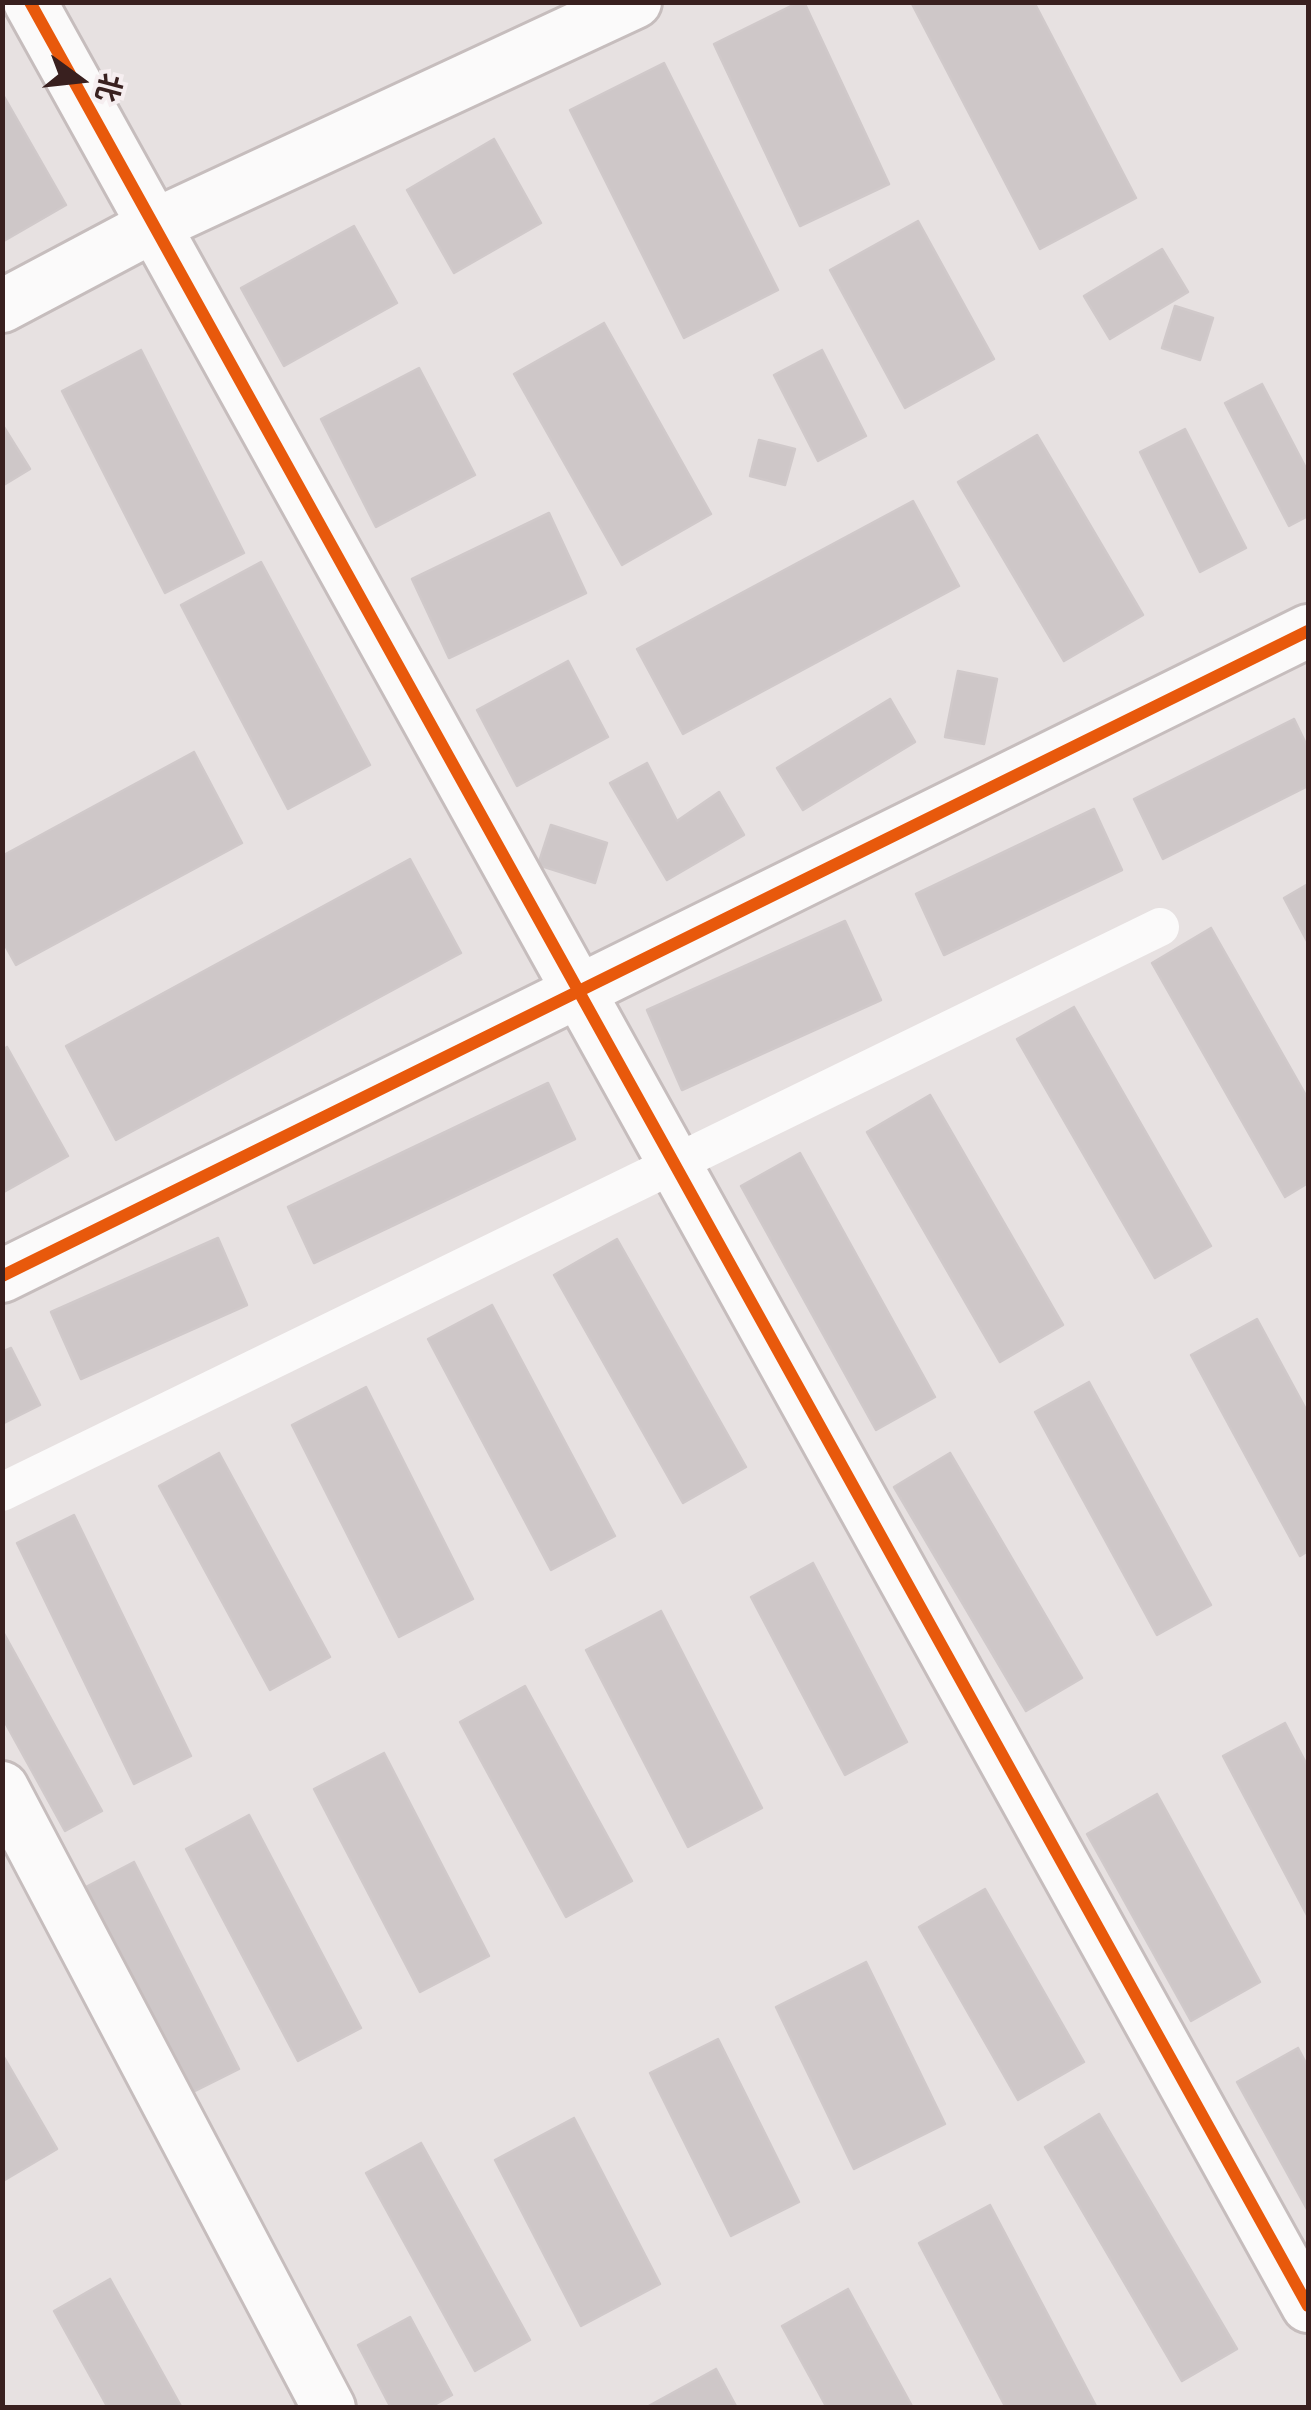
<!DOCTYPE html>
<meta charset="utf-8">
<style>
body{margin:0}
#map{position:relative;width:1311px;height:2410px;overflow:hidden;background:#e7e1e1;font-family:Montserrat,"Noto Sans SC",sans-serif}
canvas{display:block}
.frame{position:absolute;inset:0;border:5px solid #39201f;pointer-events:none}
.north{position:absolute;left:30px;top:30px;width:100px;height:100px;-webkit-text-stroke:8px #f6eef0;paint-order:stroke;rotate:105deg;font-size:28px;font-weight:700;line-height:40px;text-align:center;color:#39201f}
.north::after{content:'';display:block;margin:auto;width:35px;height:45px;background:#39201f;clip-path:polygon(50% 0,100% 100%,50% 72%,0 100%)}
</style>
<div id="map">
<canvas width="1311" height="2410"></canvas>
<div class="frame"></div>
<div class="north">北</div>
</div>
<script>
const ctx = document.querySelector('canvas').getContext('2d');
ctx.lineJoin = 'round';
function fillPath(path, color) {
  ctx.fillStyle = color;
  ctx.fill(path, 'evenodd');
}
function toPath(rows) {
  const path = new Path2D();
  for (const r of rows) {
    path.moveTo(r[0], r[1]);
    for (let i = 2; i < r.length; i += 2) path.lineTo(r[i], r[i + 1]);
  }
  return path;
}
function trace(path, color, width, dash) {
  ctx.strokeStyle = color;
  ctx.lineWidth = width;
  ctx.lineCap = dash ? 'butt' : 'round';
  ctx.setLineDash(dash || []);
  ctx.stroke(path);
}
const building = toPath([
 [799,2,804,2,889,184,800,226,714,44,799,2],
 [911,2,1034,2,1136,198,1040,249,911,2],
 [664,63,778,290,684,338,570,110,664,63],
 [2,93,66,205,2,242,2,93],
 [494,139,541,223,454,273,407,190,494,139],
 [918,221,994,359,905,408,830,270,918,221],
 [354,226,397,303,284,366,241,288,354,226],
 [1162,249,1188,292,1110,339,1084,296,1162,249],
 [1175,306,1213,318,1200,360,1162,348,1175,306],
 [604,323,711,514,622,565,514,374,604,323],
 [141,350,244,553,165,593,62,391,141,350],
 [822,350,866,436,818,461,774,375,822,350],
 [419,368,475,475,376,527,321,419,419,368],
 [1262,384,1308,472,1308,516,1289,526,1225,403,1262,384],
 [2,424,30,469,2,486,2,424],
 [1185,429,1246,548,1200,572,1140,452,1185,429],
 [1037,435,1143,615,1064,661,958,482,1037,435],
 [759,440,795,449,785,485,750,476,759,440],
 [913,501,959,586,683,734,637,649,913,501],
 [549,513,586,593,449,658,412,579,549,513],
 [261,562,370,765,288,809,181,605,261,562],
 [568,661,608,737,517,786,477,710,568,661],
 [958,671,997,679,984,744,945,737,958,671],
 [890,699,915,742,803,810,777,768,890,699],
 [1294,719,1308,748,1308,786,1163,859,1134,799,1294,719],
 [194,752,242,843,16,965,2,940,2,856,194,752],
 [647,763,677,821,719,792,744,835,667,880,610,783,647,763],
 [1094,809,1122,870,944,955,916,894,1094,809],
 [551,825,607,843,595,883,538,865,551,825],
 [410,859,461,953,116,1140,66,1046,410,859],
 [1308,884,1308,943,1284,898,1308,884],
 [845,921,881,1000,682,1090,647,1010,845,921],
 [1211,928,1308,1099,1308,1183,1285,1197,1152,963,1211,928],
 [1074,1007,1211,1246,1155,1278,1017,1039,1074,1007],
 [7,1047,68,1156,2,1193,2,1050,7,1047],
 [548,1083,575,1139,314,1263,288,1207,548,1083],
 [930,1095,1063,1325,1000,1362,867,1132,930,1095],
 [800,1153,935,1397,876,1430,741,1186,800,1153],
 [218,1238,247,1305,81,1379,51,1312,218,1238],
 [617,1239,746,1467,683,1503,554,1275,617,1239],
 [492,1305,615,1536,551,1570,428,1339,492,1305],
 [1257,1319,1308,1413,1308,1551,1300,1556,1191,1355,1257,1319],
 [11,1348,40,1405,2,1424,2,1352,11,1348],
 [1089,1382,1211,1605,1157,1635,1035,1412,1089,1382],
 [366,1387,473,1599,399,1637,292,1425,366,1387],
 [219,1453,330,1657,270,1690,159,1486,219,1453],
 [950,1453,1082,1678,1026,1711,894,1487,950,1453],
 [74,1515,191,1756,134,1784,17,1543,74,1515],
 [813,1563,907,1742,845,1775,751,1597,813,1563],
 [661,1611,762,1808,688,1847,586,1650,661,1611],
 [2,1630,102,1811,65,1831,2,1717,2,1630],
 [525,1686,632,1881,566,1917,460,1722,525,1686],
 [1285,1723,1308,1767,1308,1917,1223,1756,1285,1723],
 [384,1753,489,1956,420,1992,314,1789,384,1753],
 [1157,1794,1260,1982,1191,2021,1087,1834,1157,1794],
 [249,1815,361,2028,298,2061,186,1849,249,1815],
 [134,1862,239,2069,189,2094,84,1888,134,1862],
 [985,1889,1084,2062,1018,2100,919,1927,985,1889],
 [866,1962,945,2124,854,2169,776,2007,866,1962],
 [718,2039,799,2202,731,2236,650,2073,718,2039],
 [1298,2048,1308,2067,1308,2211,1237,2082,1298,2048],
 [2,2054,57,2149,3,2181,2,2181,2,2054],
 [1099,2114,1237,2349,1182,2381,1045,2147,1099,2114],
 [574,2118,660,2284,581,2326,495,2160,574,2118],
 [421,2143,530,2340,475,2371,366,2173,421,2143],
 [990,2205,1097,2408,1006,2408,919,2243,990,2205],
 [110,2279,182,2408,108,2408,54,2311,110,2279],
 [848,2289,913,2408,827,2408,782,2326,848,2289],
 [410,2317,452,2395,429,2408,391,2408,358,2345,410,2317],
 [716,2369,737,2408,645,2408,716,2369]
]);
fillPath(building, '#cec7c8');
trace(building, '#d0c9ca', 2.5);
const secondary = toPath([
 [30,2,1308,2306],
 [2,306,153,226,635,2],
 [2,1276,1308,631],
 [2,1788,329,2408]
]);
trace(secondary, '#c6bdbd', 58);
trace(toPath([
 [2,1492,1160,927]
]), '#fbfafa', 38);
trace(secondary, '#fbfafa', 52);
trace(toPath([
 [30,2,1308,2306],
 [2,1276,1308,631]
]), '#e8590c', 12);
</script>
